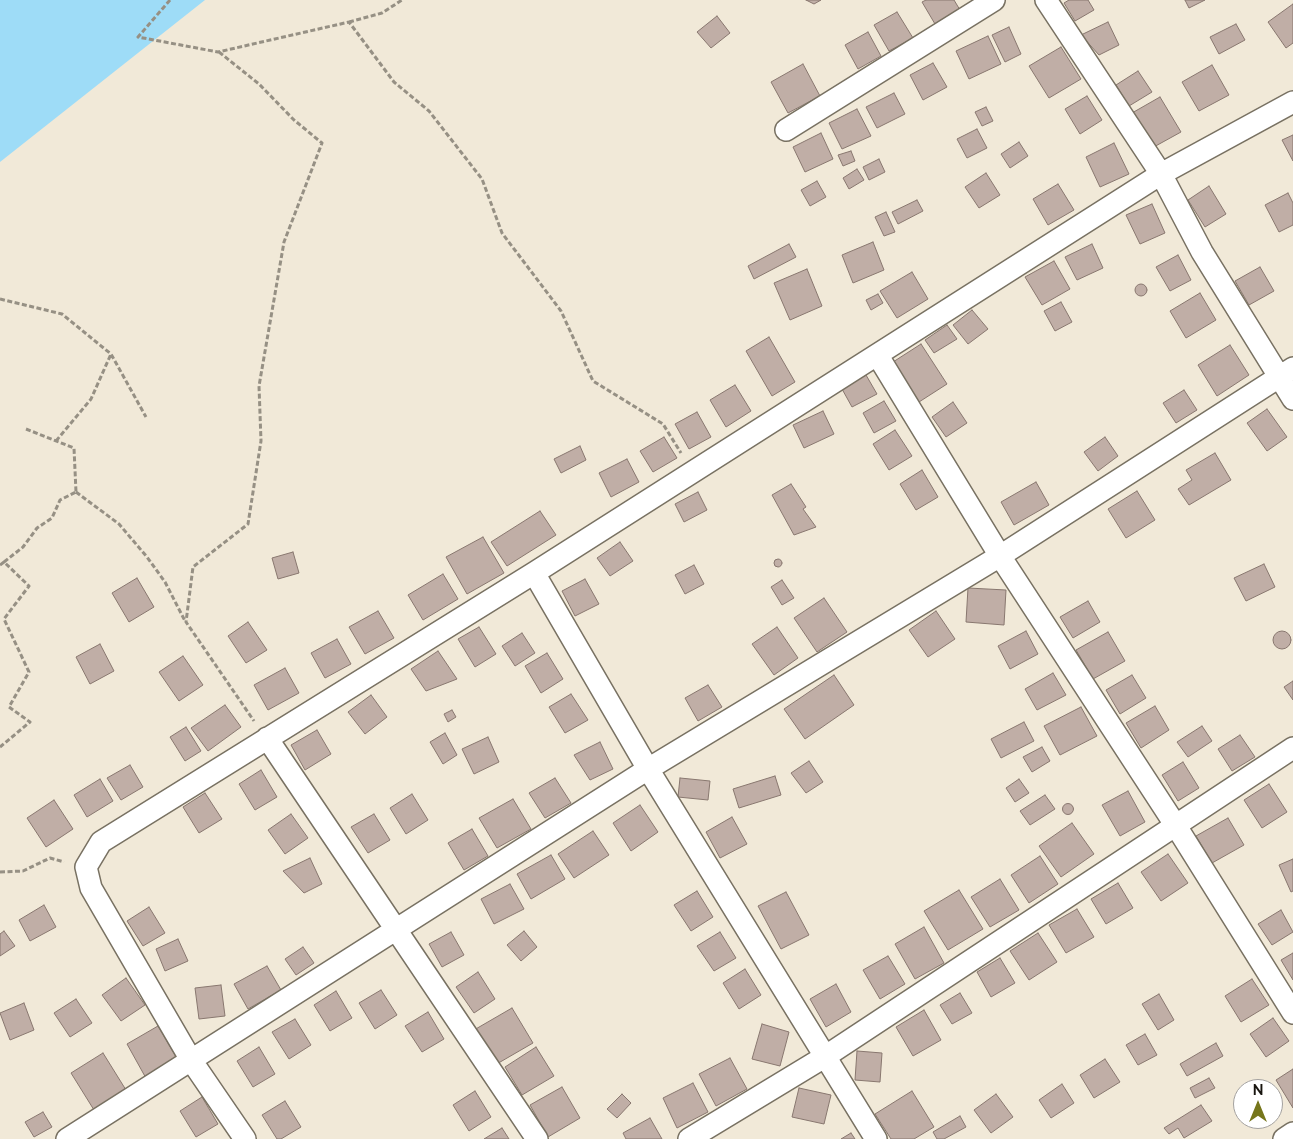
<!DOCTYPE html>
<style>
body{margin:0}
#map{position:relative;width:1293px;height:1139px;overflow:hidden;background:#f1e9d8;font-family:Raleway,sans-serif}
canvas{display:block}
.north{position:absolute;left:1233px;top:1079px;width:50px;height:50px;box-sizing:border-box;background:#fff;border:1px solid #a3a19f;border-radius:50%;rotate:0deg;font-size:14px;font-weight:700;line-height:20px;text-align:center;color:#18150f}
.north::after{content:'';display:block;margin:auto;width:18px;height:22px;background:#76761b;clip-path:polygon(50% 0,100% 100%,50% 72%,0 100%)}
</style>
<div id="map">
<canvas width="1293" height="1139"></canvas>
<div class="north">N</div>
</div>
<script>
const ctx = document.querySelector('canvas').getContext('2d');
ctx.lineJoin = 'round';
function fillPath(path, color) {
  ctx.fillStyle = color;
  ctx.fill(path, 'evenodd');
}
function toPath(rows) {
  const path = new Path2D();
  for (const r of rows) {
    if (r.length === 3) {
      path.moveTo(r[0] + r[2], r[1]);
      path.arc(r[0], r[1], r[2], 0, 2 * Math.PI);
      continue;
    }
    path.moveTo(r[0], r[1]);
    for (let i = 2; i < r.length; i += 2) path.lineTo(r[i], r[i + 1]);
  }
  return path;
}
function trace(path, color, width, dash) {
  ctx.strokeStyle = color;
  ctx.lineWidth = width;
  ctx.lineCap = dash ? 'butt' : 'round';
  ctx.setLineDash(dash || []);
  ctx.stroke(path);
}
fillPath(toPath([
 [0,0,205,0,0,162]
]), '#9edcf7');
const building = toPath([
 [806,0,821,0,814,4,806,0],
 [926,0,954,0,960,10,935,24,922,2,926,0],
 [1069,0,1088,0,1094,10,1075,21,1064,3,1069,0],
 [1185,0,1205,0,1189,8,1185,0],
 [1293,4,1293,43,1286,48,1268,22,1293,4],
 [897,12,913,38,889,51,874,25,897,12],
 [717,16,730,33,711,48,697,32,717,16],
 [1108,22,1119,45,1099,55,1081,35,1108,22],
 [1236,24,1245,40,1219,54,1210,37,1236,24],
 [1009,27,1021,54,1005,62,992,35,1009,27],
 [868,32,881,56,858,69,845,45,868,32],
 [988,36,1001,64,969,79,956,51,988,36],
 [1061,47,1081,79,1049,98,1029,66,1061,47],
 [933,63,947,87,923,100,910,75,933,63],
 [803,64,820,96,788,113,771,82,803,64],
 [1212,65,1229,95,1199,111,1182,82,1212,65],
 [1138,71,1152,92,1129,106,1116,85,1138,71],
 [894,93,905,114,877,128,866,107,894,93],
 [1087,96,1102,120,1080,134,1065,109,1087,96],
 [1160,97,1181,132,1152,148,1132,113,1160,97],
 [986,107,993,121,982,126,975,112,986,107],
 [857,109,871,136,842,149,829,123,857,109],
 [977,129,987,148,967,158,957,139,977,129],
 [821,133,833,159,805,172,793,147,821,133],
 [1293,135,1293,161,1282,140,1293,135],
 [1019,142,1028,156,1010,168,1001,154,1019,142],
 [1114,143,1129,174,1100,187,1086,157,1114,143],
 [851,151,855,161,843,166,838,155,851,151],
 [879,159,885,172,869,180,863,167,879,159],
 [857,169,864,180,849,189,843,178,857,169],
 [986,173,1000,195,979,208,965,187,986,173],
 [817,181,826,197,810,206,801,190,817,181],
 [1058,184,1074,210,1048,225,1033,199,1058,184],
 [1209,186,1226,214,1205,227,1188,200,1209,186],
 [1288,193,1293,203,1293,225,1279,232,1265,205,1288,193],
 [917,200,923,211,898,224,892,212,917,200],
 [1152,204,1165,233,1140,244,1126,215,1152,204],
 [886,212,895,232,884,236,875,217,886,212],
 [873,242,884,270,853,283,842,255,873,242],
 [789,244,796,257,754,279,748,266,789,244],
 [1092,244,1103,268,1077,280,1065,257,1092,244],
 [1178,255,1191,280,1170,291,1156,267,1178,255],
 [1054,261,1070,289,1042,305,1025,277,1054,261],
 [1260,267,1274,291,1249,305,1235,281,1260,267],
 [807,269,822,306,790,320,774,283,807,269],
 [912,272,928,299,897,318,880,291,912,272],
 [1141,290,6],
 [1200,293,1216,320,1186,338,1170,311,1200,293],
 [878,294,883,303,871,310,866,300,878,294],
 [1061,302,1072,322,1055,331,1044,311,1061,302],
 [972,310,988,329,968,344,953,325,972,310],
 [947,325,957,339,934,353,925,340,947,325],
 [769,337,795,382,772,396,746,351,769,337],
 [921,344,947,384,919,402,893,362,921,344],
 [1230,345,1249,375,1217,396,1198,365,1230,345],
 [866,375,877,394,852,407,842,389,866,375],
 [735,385,751,411,726,427,710,400,735,385],
 [1184,390,1197,410,1176,423,1163,403,1184,390],
 [884,401,896,421,874,433,863,413,884,401],
 [953,402,967,423,946,437,932,417,953,402],
 [1267,409,1287,437,1267,451,1247,423,1267,409],
 [823,411,834,434,804,448,793,425,823,411],
 [697,412,711,437,689,449,675,424,697,412],
 [895,430,912,456,889,470,873,444,895,430],
 [664,437,677,458,653,472,640,451,664,437],
 [1105,437,1118,456,1098,471,1084,452,1105,437],
 [580,446,586,460,561,473,554,459,580,446],
 [1215,453,1231,480,1189,505,1178,489,1192,480,1186,470,1215,453],
 [627,459,639,482,611,497,599,473,627,459],
 [922,470,938,497,916,510,900,484,922,470],
 [1036,482,1049,505,1014,525,1001,502,1036,482],
 [791,484,806,507,803,509,816,527,794,535,772,495,791,484],
 [1137,491,1155,520,1126,538,1108,509,1137,491],
 [698,492,707,510,684,522,675,504,698,492],
 [540,511,556,535,507,566,491,542,540,511],
 [483,537,504,573,467,594,446,557,483,537],
 [620,542,633,561,610,576,597,558,620,542],
 [293,552,299,573,278,579,272,558,293,552],
 [778,563,4],
 [1264,564,1275,587,1246,601,1234,578,1264,564],
 [694,565,704,584,685,594,675,575,694,565],
 [443,574,458,599,423,620,408,595,443,574],
 [137,578,154,607,129,622,112,593,137,578],
 [585,579,599,604,575,616,562,591,585,579],
 [782,580,794,598,782,605,771,587,782,580],
 [968,588,1006,590,1004,625,966,622,968,588],
 [824,598,847,632,817,652,794,618,824,598],
 [1088,601,1100,622,1073,638,1060,617,1088,601],
 [378,611,394,638,365,654,349,627,378,611],
 [936,611,955,639,928,657,909,630,936,611],
 [248,622,267,650,246,663,228,636,248,622],
 [479,627,496,654,475,667,458,639,479,627],
 [777,627,798,658,774,675,752,644,777,627],
 [1282,640,9],
 [1026,631,1038,654,1010,669,998,646,1026,631],
 [1108,632,1125,661,1093,679,1076,650,1108,632],
 [522,633,535,653,515,666,502,646,522,633],
 [337,639,351,664,325,678,311,653,337,639],
 [100,644,114,671,90,684,76,657,100,644],
 [438,651,457,679,426,691,411,669,438,651],
 [547,653,563,679,541,693,525,666,547,653],
 [183,656,203,685,179,701,159,672,183,656],
 [285,668,299,693,268,710,254,685,285,668],
 [1053,673,1066,695,1037,710,1025,689,1053,673],
 [834,675,854,705,805,739,784,709,834,675],
 [1132,675,1146,698,1120,714,1106,690,1132,675],
 [1293,681,1293,700,1284,687,1293,681],
 [708,685,722,707,698,721,685,698,708,685],
 [571,694,588,720,565,733,549,707,571,694],
 [371,695,387,717,365,734,348,712,371,695],
 [225,705,241,727,208,751,191,728,225,705],
 [1155,706,1169,730,1141,748,1126,723,1155,706],
 [1081,707,1097,736,1060,755,1044,726,1081,707],
 [452,710,456,717,448,722,444,714,452,710],
 [1024,722,1034,741,1001,758,991,739,1024,722],
 [1202,726,1212,741,1188,757,1177,742,1202,726],
 [186,727,201,751,185,761,170,737,186,727],
 [317,730,331,754,305,770,291,745,317,730],
 [445,733,457,755,443,764,430,742,445,733],
 [1240,735,1255,757,1232,771,1218,749,1240,735],
 [488,737,499,762,474,774,462,749,488,737],
 [600,742,613,769,590,780,574,755,600,742],
 [1042,747,1050,761,1032,772,1023,757,1042,747],
 [809,761,823,782,806,793,791,773,809,761],
 [1183,762,1199,788,1178,801,1162,775,1183,762],
 [130,765,143,787,121,800,107,778,130,765],
 [261,770,277,797,255,810,239,784,261,770],
 [775,776,781,795,739,808,733,789,775,776],
 [555,778,571,803,545,818,529,793,555,778],
 [680,778,710,781,708,800,678,797,680,778],
 [100,779,113,801,87,817,74,795,100,779],
 [1019,779,1029,793,1015,802,1006,788,1019,779],
 [1269,784,1287,812,1262,828,1244,800,1269,784],
 [1128,791,1145,822,1120,836,1102,805,1128,791],
 [205,793,222,819,199,833,183,807,205,793],
 [412,794,428,820,406,834,390,808,412,794],
 [1045,795,1055,809,1030,825,1020,811,1045,795],
 [513,799,531,829,497,848,479,818,513,799],
 [54,800,73,829,46,847,27,818,54,800],
 [1068,809,5.5],
 [640,805,658,832,631,851,613,823,640,805],
 [291,814,308,838,285,854,268,830,291,814],
 [374,814,390,840,368,853,351,827,374,814],
 [732,817,747,844,720,858,706,832,732,817],
 [1228,818,1244,845,1212,863,1196,836,1228,818],
 [1072,823,1094,854,1061,877,1039,846,1072,823],
 [472,829,488,856,464,870,448,843,472,829],
 [593,831,609,855,574,878,558,854,593,831],
 [1168,854,1188,883,1161,901,1141,872,1168,854],
 [551,855,565,879,531,899,517,874,551,855],
 [1040,856,1058,884,1029,903,1011,875,1040,856],
 [310,858,322,884,304,893,283,871,310,858],
 [1293,859,1293,891,1291,892,1279,865,1293,859],
 [1000,879,1019,910,990,927,971,897,1000,879],
 [1118,883,1133,908,1106,924,1091,899,1118,883],
 [510,884,524,909,494,924,481,899,510,884],
 [959,890,983,929,948,950,924,911,959,890],
 [697,891,713,917,691,931,674,905,697,891],
 [786,892,809,935,781,949,758,906,786,892],
 [44,905,56,927,30,941,19,920,44,905],
 [149,907,165,933,143,946,127,921,149,907],
 [1077,909,1094,937,1066,953,1049,925,1077,909],
 [1281,910,1293,932,1272,945,1258,924,1281,910],
 [924,927,944,963,915,979,895,944,924,927],
 [4,931,15,946,0,956,0,934,4,931],
 [524,931,537,947,521,961,507,945,524,931],
 [451,932,464,955,442,967,429,944,451,932],
 [720,932,736,958,714,971,697,946,720,932],
 [1038,933,1057,962,1029,980,1010,951,1038,933],
 [178,939,188,961,165,971,156,949,178,939],
 [303,947,314,963,296,975,285,959,303,947],
 [1293,953,1293,980,1281,960,1293,953],
 [888,956,905,984,880,999,863,970,888,956],
 [1000,958,1015,983,991,997,977,972,1000,958],
 [267,966,281,990,248,1009,234,984,267,966],
 [745,969,761,995,739,1009,723,983,745,969],
 [478,972,495,999,474,1013,456,987,478,972],
 [126,978,145,1005,121,1021,102,995,126,978],
 [1252,979,1269,1005,1241,1022,1225,996,1252,979],
 [836,984,851,1012,826,1027,810,999,836,984],
 [221,985,225,1016,199,1019,195,988,221,985],
 [381,990,397,1015,375,1029,359,1003,381,990],
 [336,991,352,1018,330,1031,314,1005,336,991],
 [960,993,972,1013,952,1024,940,1005,960,993],
 [1159,994,1174,1020,1158,1030,1142,1004,1159,994],
 [76,999,92,1023,70,1037,54,1013,76,999],
 [24,1003,34,1030,10,1040,0,1013,24,1003],
 [512,1008,533,1043,495,1065,474,1030,512,1008],
 [924,1010,941,1040,913,1056,896,1027,924,1010],
 [428,1012,444,1039,422,1052,405,1026,428,1012],
 [1273,1018,1289,1041,1266,1057,1250,1034,1273,1018],
 [295,1019,311,1045,289,1059,272,1032,295,1019],
 [762,1024,789,1032,780,1066,752,1059,762,1024],
 [158,1026,179,1062,147,1080,127,1044,158,1026],
 [1145,1034,1157,1055,1138,1065,1126,1045,1145,1034],
 [1216,1043,1223,1056,1187,1076,1180,1064,1216,1043],
 [259,1047,275,1074,253,1087,237,1061,259,1047],
 [536,1047,554,1076,522,1095,505,1067,536,1047],
 [857,1051,882,1053,880,1082,855,1080,857,1051],
 [103,1053,126,1090,94,1110,71,1073,103,1053],
 [730,1058,747,1089,716,1106,699,1074,730,1058],
 [1105,1059,1120,1082,1094,1098,1080,1075,1105,1059],
 [1293,1069,1293,1108,1276,1080,1293,1069],
 [1209,1078,1215,1088,1195,1098,1190,1088,1209,1078],
 [693,1083,708,1112,677,1128,663,1098,693,1083],
 [1062,1084,1074,1103,1051,1118,1039,1100,1062,1084],
 [562,1087,580,1118,548,1137,530,1105,562,1087],
 [799,1088,831,1095,824,1124,792,1117,799,1088],
 [475,1091,491,1117,469,1131,453,1105,475,1091],
 [912,1091,934,1127,914,1139,891,1139,875,1114,912,1091],
 [622,1094,631,1103,617,1118,607,1109,622,1094],
 [996,1094,1013,1117,991,1133,974,1110,996,1094],
 [202,1097,218,1124,196,1137,180,1111,202,1097],
 [285,1101,301,1127,281,1139,277,1139,262,1115,285,1101],
 [1201,1105,1212,1121,1184,1138,1178,1128,1169,1134,1164,1128,1201,1105],
 [43,1112,52,1127,34,1137,25,1122,43,1112],
 [960,1116,966,1127,944,1139,937,1139,933,1132,960,1116],
 [650,1118,662,1139,626,1139,623,1133,650,1118],
 [502,1128,509,1139,484,1139,502,1128],
 [851,1133,855,1139,841,1139,851,1133]
]);
fillPath(building, '#c0aea6');
trace(building, '#88776f', 1);
const minor = toPath([
 [1046,0,1161,174,1202,252,1293,399],
 [786,130,994,0],
 [878,356,1000,556,1176,826,1293,1013],
 [534,573,648,769,876,1139],
 [267,738,537,1139],
 [67,1139,648,769,1000,556,1293,368],
 [245,1139,191,1060,91,888,86,867,101,842,534,573,1161,174,1293,102],
 [689,1139,826,1056,1293,748],
 [1284,1139,1293,1133]
]);
trace(minor, '#787162', 24);
trace(toPath([
 [170,0,138,37,218,52,349,22,394,82,429,111,482,179,502,233,561,311,593,381,663,424,681,453],
 [349,22,382,13,402,0],
 [219,52,259,84,294,120,322,143,284,242,259,386,261,441,248,524,193,567,186,622,254,721],
 [0,299,62,314,111,354,146,417],
 [26,429,74,448,76,492],
 [56,441,91,399,111,354],
 [76,492,119,524,147,557,165,582,185,621],
 [4,562,23,547,37,528,52,518,60,500,76,492],
 [0,565,4,562,29,586,4,619,29,672,9,707,30,722,0,747],
 [0,872,23,871,50,858,64,862]
]), '#969084', 3, [5, 2.5]);
trace(minor, '#fff', 21);
</script>
